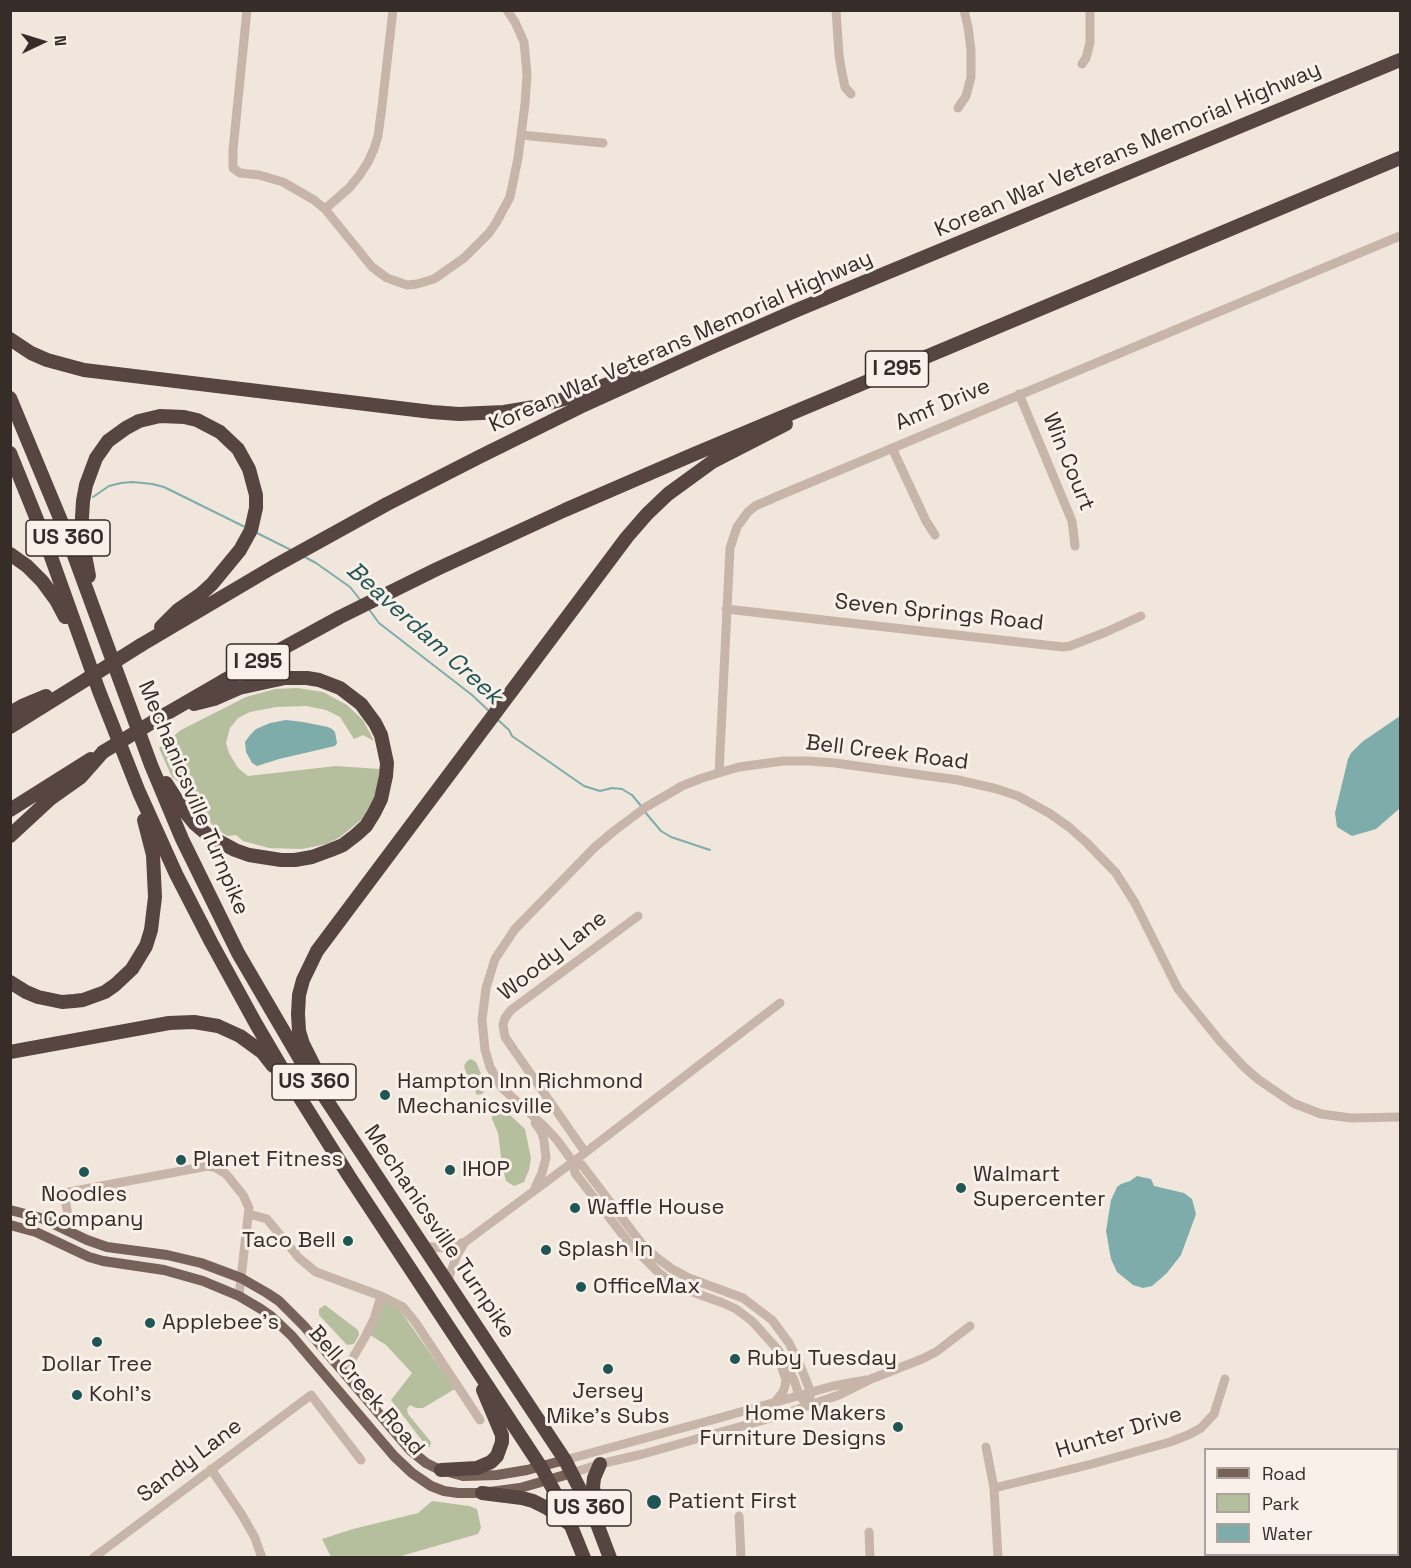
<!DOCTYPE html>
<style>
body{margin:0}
#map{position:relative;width:1411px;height:1568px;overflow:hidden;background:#f1e6dc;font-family:"Space Grotesk",sans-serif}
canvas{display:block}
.frame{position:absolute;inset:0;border:12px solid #362c28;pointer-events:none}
.legend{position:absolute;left:1204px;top:1448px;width:195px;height:108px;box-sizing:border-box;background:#f8f0e9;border:2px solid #aaa29c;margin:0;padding:8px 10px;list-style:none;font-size:18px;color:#362c28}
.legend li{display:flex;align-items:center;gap:12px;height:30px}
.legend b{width:30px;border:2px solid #aaa29c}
.north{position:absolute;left:12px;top:12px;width:60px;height:60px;-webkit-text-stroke:4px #f8f0e9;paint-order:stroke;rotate:86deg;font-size:16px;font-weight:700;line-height:24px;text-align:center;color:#362c28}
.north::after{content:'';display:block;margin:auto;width:21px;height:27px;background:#362c28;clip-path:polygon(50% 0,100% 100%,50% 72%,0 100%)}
</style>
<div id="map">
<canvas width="1411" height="1568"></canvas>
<div class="frame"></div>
<ul class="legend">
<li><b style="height:8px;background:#77625a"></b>Road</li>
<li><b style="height:16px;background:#b6bf9d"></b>Park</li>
<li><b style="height:16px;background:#7dacab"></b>Water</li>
</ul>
<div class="north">N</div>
</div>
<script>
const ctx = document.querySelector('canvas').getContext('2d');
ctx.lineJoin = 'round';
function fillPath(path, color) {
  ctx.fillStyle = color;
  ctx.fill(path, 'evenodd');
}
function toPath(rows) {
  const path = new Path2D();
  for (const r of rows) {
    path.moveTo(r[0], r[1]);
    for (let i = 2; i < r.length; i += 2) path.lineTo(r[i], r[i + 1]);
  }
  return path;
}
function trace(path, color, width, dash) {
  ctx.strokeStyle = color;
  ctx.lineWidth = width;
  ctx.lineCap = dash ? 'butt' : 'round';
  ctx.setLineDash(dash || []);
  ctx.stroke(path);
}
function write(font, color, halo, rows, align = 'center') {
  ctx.font = font + ' "Space Grotesk",sans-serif';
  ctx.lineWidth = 6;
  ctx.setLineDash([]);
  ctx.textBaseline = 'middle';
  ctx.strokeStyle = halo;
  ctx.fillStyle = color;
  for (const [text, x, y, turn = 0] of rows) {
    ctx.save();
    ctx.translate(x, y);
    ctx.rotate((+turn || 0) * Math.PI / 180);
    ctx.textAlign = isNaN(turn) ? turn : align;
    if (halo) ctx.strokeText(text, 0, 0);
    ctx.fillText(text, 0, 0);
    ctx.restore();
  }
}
fillPath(toPath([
 [298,688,323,692,347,705,363,720,374,741,363,735,354,739,340,717,326,710,306,706,276,707,250,712,238,718,230,728,226,743,229,753,238,768,248,776,336,766,380,769,379,784,372,803,361,820,340,837,327,844,302,849,269,848,243,841,236,835,228,836,217,830,210,822,193,793,172,777,159,748,181,730,246,697,275,689],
 [471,1059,476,1062,486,1085,485,1090,482,1094,477,1095,468,1079,464,1066,467,1061],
 [502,1110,510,1115,525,1129,531,1158,529,1170,524,1182,514,1186,506,1181,502,1165,498,1133,492,1119,492,1114,495,1111],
 [385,1302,400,1310,455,1389,423,1408,416,1408,410,1405,407,1409,408,1414,431,1442,430,1447,427,1447,391,1400,412,1373,386,1345,370,1335,383,1303],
 [325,1305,358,1330,359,1335,354,1344,347,1345,319,1315,319,1309],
 [432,1501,469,1506,477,1509,481,1528,478,1534,394,1558,331,1557,322,1539,353,1529,418,1513]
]), '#b6bf9d');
fillPath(toPath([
 [1400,716,1400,808,1376,829,1352,836,1337,827,1335,813,1348,759,1351,753,1362,742],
 [286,720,303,722,328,727,332,729,335,732,337,743,335,746,279,759,257,766,252,763,246,752,245,742,250,735,256,729,270,723],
 [1137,1176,1151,1179,1154,1186,1184,1193,1192,1199,1196,1214,1181,1255,1167,1273,1152,1286,1143,1288,1133,1285,1117,1272,1111,1259,1106,1231,1111,1200,1117,1187,1121,1184,1130,1181]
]), '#7dacab');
trace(toPath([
 [93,497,109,486,121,483,133,482,152,484,164,487,247,528],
 [255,532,293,551],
 [303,556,316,563,350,587,362,602],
 [368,608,379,623,472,695,489,711],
 [497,719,509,730,512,736,584,786,600,791,612,788,622,789,632,795,642,807],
 [645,812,661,831,671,837,710,850]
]), '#7dacab', 2);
trace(toPath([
 [247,10,233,150,233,168,240,173,259,175,283,182,314,200,325,209,372,267,387,278,407,285,417,284,434,279,464,258,489,233,496,223,510,197,518,158,525,104,527,74,524,42,515,22,507,10],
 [836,10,839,55,842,73,845,87,851,94],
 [1082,64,1086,58,1090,43,1090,10],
 [958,108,966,96,971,77,971,50,968,27,964,10],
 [521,135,603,143],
 [325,209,349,188,359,176,368,162,374,149,378,136,382,106,393,10],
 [1019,394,1072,521,1075,546],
 [892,448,926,521,935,535],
 [726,609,1063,647,1070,646,1106,632,1141,616],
 [719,773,730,548,737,527,748,512,755,506,785,493,1400,236],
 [585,1152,505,1037,503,1025,505,1018,511,1010,638,916],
 [573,1162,582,1165,641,1243,657,1258,672,1269,689,1278,743,1298,772,1320,789,1343,800,1365,811,1393,808,1406],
 [535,1188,542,1173,546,1158,544,1141,542,1133,535,1123],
 [249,1214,267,1219,299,1258,316,1272,381,1296,403,1307,416,1323,480,1420],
 [64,1228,68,1215,64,1193,208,1166,216,1168,226,1174,243,1195,249,1208,239,1296],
 [423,1246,444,1248,465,1242,573,1162,780,1003],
 [447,1282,457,1255,465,1242],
 [344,1373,365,1337,374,1319,381,1296],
 [775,1402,783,1392,785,1386,786,1380,781,1365],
 [808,1406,799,1395,794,1380,779,1351,752,1321,736,1309,723,1303,684,1289,671,1282,658,1272,629,1243,575,1173,573,1162,557,1140,544,1126,502,1088,490,1067,485,1050,482,1020,486,988,495,959,515,929,595,847,614,831,646,807,682,786,702,778,739,767,783,761,809,761,835,763,958,780,997,789,1018,796,1049,813,1069,827,1087,843,1116,873,1135,903,1178,989,1219,1040,1244,1067,1259,1080,1293,1103,1321,1114,1351,1118,1400,1117],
 [986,1447,994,1488,998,1558],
 [565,1460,719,1418,833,1386,866,1380],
 [211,1469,242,1515,255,1538,262,1558],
 [572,1473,600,1464,643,1454,778,1416,839,1395,871,1379,922,1359,936,1352,970,1326],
 [994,1488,1092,1464,1170,1442,1188,1435,1201,1428,1214,1414,1225,1379],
 [739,1516,741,1558],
 [869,1532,870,1558],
 [1398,1537,1400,1540],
 [93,1558,311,1395,361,1460],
 [1258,1558,1266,1554]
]), '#c8b5a9', 9);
trace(toPath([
 [10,1210,41,1218,87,1240,107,1247,167,1255,201,1263,241,1278,267,1293,279,1301,304,1326,410,1450,426,1463,438,1469,463,1476,497,1475,527,1470,565,1460],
 [10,1225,36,1232,89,1257,103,1261,164,1270,203,1281,239,1296,261,1309,271,1316,291,1335,394,1456,412,1473,431,1486,444,1491,458,1493,482,1493,520,1488,572,1473]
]), '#77625a', 10);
trace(toPath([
 [10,339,31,353,47,360,84,370,432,412,459,414,504,412,534,407,579,395,634,374],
 [10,398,64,528,151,765,182,839,238,953,304,1066,565,1460,596,1521,610,1558],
 [10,453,44,537,99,691,139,792,176,874,211,942,256,1024,290,1082,349,1176,541,1467,565,1511,584,1558],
 [10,554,27,566,42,581,56,600,65,617],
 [89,576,81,534,83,501,86,485,96,458,108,441,126,428,139,421,160,416,184,417,197,420,220,432,238,449,249,469,256,495,256,508,251,530,240,550,212,584,201,594,178,610,161,627],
 [141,645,273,567,387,504,479,457,580,407,710,348,797,310,1400,60],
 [10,713,22,706,46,696],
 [166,714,223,681,340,617,437,569,565,510,692,455,1400,158],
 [10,727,87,679],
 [166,783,182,808,195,824,209,836,235,850,249,855,281,860,295,860,312,857,331,850,343,845,356,835,366,826,374,813,381,799,386,776,387,763,381,735,375,723,361,704,340,688,319,680,307,678,285,678,239,688,214,699,194,704],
 [10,810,91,759],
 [10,836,50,799,81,777,103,752],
 [10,982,26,992,38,997,62,1002,74,1001,83,1000,105,992,115,985,132,969,146,946,151,930,155,897,153,855,144,820],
 [10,1052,169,1023,194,1022,218,1026,240,1036,262,1052,273,1066],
 [315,1068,303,1044,299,1031,298,1014,299,995,303,980,317,951,627,537,647,514,668,494,712,462,786,424],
 [441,1470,477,1468,491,1462,497,1456,502,1442,502,1435,483,1390],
 [482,1493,522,1498,533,1501,547,1508,571,1525],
 [599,1517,593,1487,594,1478,600,1464]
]), '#564540', 14);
trace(toPath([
 [87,679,141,645],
 [103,752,166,714]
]), '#564540', 14);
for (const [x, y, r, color] of [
 [385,1095,6,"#205555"],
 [181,1160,6,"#205555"],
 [450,1170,6,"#205555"],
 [84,1172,6,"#205555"],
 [961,1188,6,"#205555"],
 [575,1208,6,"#205555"],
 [348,1241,6,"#205555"],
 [546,1250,6,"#205555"],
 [581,1287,6,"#205555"],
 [150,1323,6,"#205555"],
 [97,1342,6,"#205555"],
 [735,1359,6,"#205555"],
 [608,1369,6,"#205555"],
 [77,1395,6,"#205555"],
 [898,1427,6,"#205555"],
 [654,1502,8,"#205555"]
]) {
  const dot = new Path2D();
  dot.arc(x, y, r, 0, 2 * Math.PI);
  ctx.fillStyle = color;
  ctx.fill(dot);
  trace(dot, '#f8f0e9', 2);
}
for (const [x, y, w] of [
 [897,369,63],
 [68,538,84],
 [258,662,63],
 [314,1082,84],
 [589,1508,84]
]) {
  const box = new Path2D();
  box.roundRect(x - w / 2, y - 18, w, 36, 4.5);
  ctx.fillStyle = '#f8f0e9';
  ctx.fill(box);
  trace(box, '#362c28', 1.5);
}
write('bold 21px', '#362c28', null, [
 ["I 295",897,369],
 ["US 360",68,538],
 ["I 295",258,662],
 ["US 360",314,1082],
 ["US 360",589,1508]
]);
write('22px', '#362c28', '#f8f0e9', [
 ["Korean War Veterans Memorial Highway",1128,150,-23],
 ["Korean War Veterans Memorial Highway",681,342,-24],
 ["Amf Drive",943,405,-23],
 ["Win Court",1068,462,68],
 ["Seven Springs Road",939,613,6],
 ["Bell Creek Road",887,753,7],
 ["Mechanicsville Turnpike",193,798,67],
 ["Woody Lane",553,956,-38],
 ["Mechanicsville Turnpike",439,1232,56],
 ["Bell Creek Road",366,1391,49],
 ["Hunter Drive",1119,1433,-17],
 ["Sandy Lane",190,1461,-37]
]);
write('22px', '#362c28', '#f8f0e9', [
 ["Hampton Inn Richmond",397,1082],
 ["Mechanicsville",397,1107],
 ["Planet Fitness",193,1160],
 ["IHOP",462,1170],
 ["Walmart",973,1175],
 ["Supercenter",973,1200],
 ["Noodles",84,1195,"center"],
 ["& Company",84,1220,"center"],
 ["Waffle House",587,1208],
 ["Taco Bell",336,1241,"right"],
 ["Splash In",558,1250],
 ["OfficeMax",593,1287],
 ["Applebee's",162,1323],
 ["Ruby Tuesday",747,1359],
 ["Dollar Tree",97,1365,"center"],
 ["Jersey",608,1392,"center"],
 ["Mike's Subs",608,1417,"center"],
 ["Kohl's",89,1395],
 ["Home Makers",886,1414,"right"],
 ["Furniture Designs",886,1439,"right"],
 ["Patient First",668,1502]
], 'left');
write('italic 24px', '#205555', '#f8f0e9', [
 ["Beaverdam Creek",424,634,42]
]);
</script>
